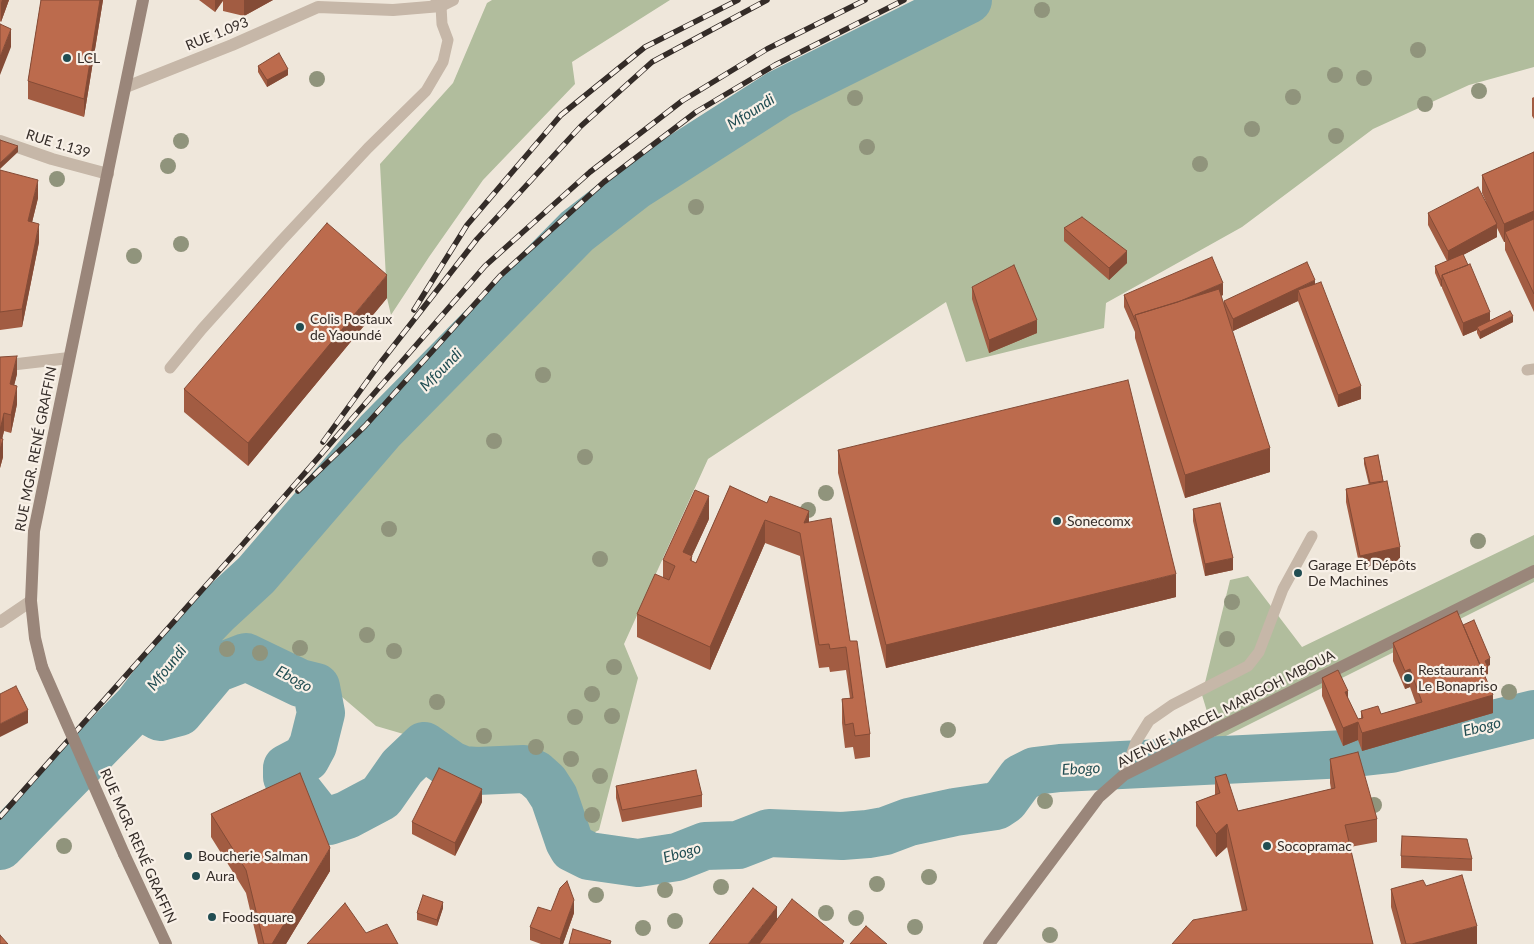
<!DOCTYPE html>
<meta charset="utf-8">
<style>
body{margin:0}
canvas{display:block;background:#efe7db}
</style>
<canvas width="1534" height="944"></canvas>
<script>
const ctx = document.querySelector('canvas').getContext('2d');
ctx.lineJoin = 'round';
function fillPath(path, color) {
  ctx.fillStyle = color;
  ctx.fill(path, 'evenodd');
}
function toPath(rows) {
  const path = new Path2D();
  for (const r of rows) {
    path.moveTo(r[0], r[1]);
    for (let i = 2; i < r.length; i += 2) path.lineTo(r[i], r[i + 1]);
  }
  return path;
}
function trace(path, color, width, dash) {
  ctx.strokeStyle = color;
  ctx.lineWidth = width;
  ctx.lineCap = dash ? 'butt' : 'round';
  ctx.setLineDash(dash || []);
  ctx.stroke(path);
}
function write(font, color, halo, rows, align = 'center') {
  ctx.font = font + ' Lato,sans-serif';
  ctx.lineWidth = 4.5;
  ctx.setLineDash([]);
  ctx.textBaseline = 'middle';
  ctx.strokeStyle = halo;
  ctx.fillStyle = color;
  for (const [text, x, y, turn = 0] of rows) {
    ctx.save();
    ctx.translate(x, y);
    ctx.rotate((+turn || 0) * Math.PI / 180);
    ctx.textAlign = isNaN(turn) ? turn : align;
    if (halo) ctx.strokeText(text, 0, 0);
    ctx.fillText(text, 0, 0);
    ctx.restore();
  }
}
fillPath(toPath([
 [492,0,670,0,572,62,575,84,483,180,429,257,391,315,387,298,380,164,453,83,487,3],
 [968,0,1534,0,1534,67,1469,85,1373,129,1242,227,1106,303,1104,328,966,362,946,302,708,459,624,644,638,678,599,830,580,840,572,816,545,774,519,760,474,766,457,761,431,742,376,726,335,691,297,673,235,673,138,705,181,648,217,611,256,575,380,431,577,231,635,186,779,94],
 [1534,535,1534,582,1216,741,1202,695,1230,580,1248,576,1302,647]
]), '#b1bd9d');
trace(toPath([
 [138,705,160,717,179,712,215,669,246,657,300,683,316,687,321,713,313,745,306,758,287,768,287,777,320,819,329,821,347,815,381,797,402,767,424,746,451,765,463,770,477,771,524,769,535,774,545,783,554,797,569,841,573,848,589,856,638,863,677,857,705,846,738,845,769,833,842,836,868,834,885,831,909,822,955,812,996,806,1005,800,1021,778,1035,771,1060,768,1346,754,1391,749,1534,714],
 [0,846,138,705,181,648,217,611,256,575,380,431,577,231,635,186,779,94,968,0]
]), '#7da7aa', 48);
trace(toPath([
 [170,368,202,329,282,240,368,148,426,91,443,62,448,40,442,24,441,6,436,0],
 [1527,370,1534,369],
 [1124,775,1136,742,1149,721,1172,705,1248,666,1259,652,1283,589,1312,536]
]), '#c6b7a8', 11);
trace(toPath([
 [126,87,232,45,318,7,393,10,441,6,453,0],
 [0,141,52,159,108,174],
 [0,366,69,358],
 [0,622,31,601]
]), '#c6b7a8', 12);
trace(toPath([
 [42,667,35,638,31,601,34,531,143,0],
 [124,854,166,944],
 [989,944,1099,797,1124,775,1534,571]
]), '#9a867a', 12);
const rail = toPath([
 [414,310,467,225,561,115,645,47,738,0],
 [323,442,381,362,477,239,581,126,652,62,767,0],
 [298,491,365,426,500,276,604,182,696,112,775,65,904,0],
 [0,817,243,544,485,266,590,172,682,101,767,49,865,0]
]);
trace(rail, '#342c28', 5.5);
trace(rail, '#f8f0e7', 4, [11]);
trace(toPath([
 [42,667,124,854]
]), '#9a867a', 12);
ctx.fillStyle = '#90947c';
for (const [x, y] of [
 [1042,10],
 [1418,50],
 [1335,75],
 [1364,78],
 [317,79],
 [1479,91],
 [1293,97],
 [855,98],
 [1425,104],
 [1252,129],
 [1336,136],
 [181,141],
 [867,147],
 [1200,164],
 [168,166],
 [57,179],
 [696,207],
 [181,244],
 [134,256],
 [543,375],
 [494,441],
 [585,457],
 [826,493],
 [808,510],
 [389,529],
 [1478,541],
 [600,559],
 [1232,602],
 [367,635],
 [1227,639],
 [300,648],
 [227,649],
 [394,651],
 [260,653],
 [614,667],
 [1509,692],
 [592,694],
 [437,702],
 [612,716],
 [575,717],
 [948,730],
 [484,736],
 [536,747],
 [571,759],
 [600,776],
 [1045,801],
 [1374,805],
 [592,815],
 [64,846],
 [929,877],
 [877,884],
 [721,887],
 [665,890],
 [596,895],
 [826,913],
 [856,918],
 [675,921],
 [915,927],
 [643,928],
 [1050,935]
]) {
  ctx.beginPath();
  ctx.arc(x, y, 8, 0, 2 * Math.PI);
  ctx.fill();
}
fillPath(toPath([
 [0,0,9,0,1,22,0,21],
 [41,0,103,0,84,117,28,99,28,81],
 [199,0,273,0,244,16,223,11,223,1,215,12],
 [258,66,288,75,267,87,258,72],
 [1534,97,1534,119,1532,116,1532,98],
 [1534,152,1534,312,1505,250,1505,242,1504,242,1497,228,1497,237,1463,255,1490,321,1513,322,1480,339,1477,333,1477,330,1463,336,1442,288,1442,286,1441,287,1435,273,1435,266,1447,261,1428,225,1428,213,1486,202,1482,193,1482,175],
 [0,170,38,198,32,222,39,242,22,327,0,330],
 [1064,228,1127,263,1109,280,1064,241],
 [1315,284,1361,399,1338,407,1298,301,1233,331,1230,326,1270,472,1185,498,1135,338,1135,332,1124,307,1124,295,1223,295,1221,296,1224,307,1224,301],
 [972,287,1037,333,989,353,972,299],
 [387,298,248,466,184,412,184,389],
 [0,357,17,374,14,385,17,404,11,433,4,431,2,439,3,457,0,468],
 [838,450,1176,597,886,668,838,473],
 [1378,455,1400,560,1360,568,1346,502,1346,489,1369,485,1364,464,1364,458],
 [730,486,809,522,850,641,870,734,870,757,855,759,853,747,845,748,842,723,842,699,850,698,846,670,830,672,829,667,819,668,800,556,765,543,710,670,637,637,637,614,663,577,663,560,709,519,692,556,692,561,696,563],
 [1193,509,1233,570,1205,576,1193,521],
 [1463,625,1490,665,1488,666,1488,674,1484,675,1493,713,1362,751,1358,740,1343,746,1322,696,1322,678,1348,700,1358,719,1361,718,1361,711,1381,714,1416,704,1410,687,1405,689,1393,661,1393,643],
 [1330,759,1377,819,1377,842,1350,847,1373,944,1242,911,1227,847,1216,857,1196,826,1196,802,1215,795,1215,777,1238,811,1331,789,1330,783],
 [616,786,702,795,702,807,622,822,616,798],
 [482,802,455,856,412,834,412,822],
 [211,814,330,871,286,944,258,944,246,893,211,837],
 [1401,856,1472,859,1472,871,1401,868],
 [1426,886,1477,944,1401,944,1391,907,1391,889],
 [443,908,437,926,417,920,417,913],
 [551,911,574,913,563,944,541,944,530,940,530,927]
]), '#a25c42');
fillPath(toPath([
 [2,0,9,0,1,22,1,3],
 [100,0,103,0,84,117,84,99],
 [215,0,223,0,215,12],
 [244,0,273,0,244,16],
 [11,29,11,47,0,75,0,57],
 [288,69,288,75,267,87,267,80],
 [18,146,18,152,0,169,0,163],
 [38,180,38,198,28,239,28,221],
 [1534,211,1534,229,1505,232,1505,242,1504,242,1504,224],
 [39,224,39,242,22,327,22,309],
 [1497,224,1497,237,1448,263,1448,251],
 [1127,251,1127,263,1109,280,1109,268],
 [387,275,387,298,248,466,248,443],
 [1315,280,1315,293,1298,290,1298,301,1233,331,1233,319],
 [1441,280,1442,280,1442,286,1441,287],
 [1223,283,1223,295,1140,330,1136,319],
 [1490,312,1490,324,1477,327,1477,330,1463,336,1463,323],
 [1513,316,1513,322,1480,339,1480,332],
 [1037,320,1037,333,989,353,989,340],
 [17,356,17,374,10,402,10,384],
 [17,386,17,404,11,433,11,415],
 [1361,386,1361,399,1338,407,1338,395],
 [4,413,4,431,0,448,0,430],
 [3,439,3,457,0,468,0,450],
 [1270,448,1270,472,1185,498,1185,475],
 [709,496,709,519,683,575,683,552],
 [809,511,809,534,804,523],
 [765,520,765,543,710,670,710,647],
 [1400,547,1400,560,1360,568,1360,556],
 [1233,558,1233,570,1205,576,1205,564],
 [1176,574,1176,597,886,668,886,645],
 [1490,658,1490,665,1485,667,1485,661],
 [1488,667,1488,674,1482,676,1482,670],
 [1410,669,1410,687,1405,689,1405,671],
 [1348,691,1348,709,1345,692],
 [1493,695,1493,713,1362,751,1362,733],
 [28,710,28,723,0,737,0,724],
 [1358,722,1358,740,1343,746,1343,728],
 [482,789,482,802,455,856,455,843],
 [1227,824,1227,847,1216,857,1216,834],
 [330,848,330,871,286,944,272,944],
 [574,900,574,913,563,944,560,944,560,939],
 [443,902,443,908,437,926,437,920],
 [777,907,777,931,767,944,748,944],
 [1477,926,1477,944,1412,944]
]), '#844b36');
const building = toPath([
 [41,0,100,0,84,99,28,81,41,0],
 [0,24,11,29,0,57,0,24],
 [279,53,288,69,267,80,258,66,279,53],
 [0,140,18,146,0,163,0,140],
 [1534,152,1534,211,1504,224,1482,175,1534,152],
 [0,170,38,180,28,221,39,224,22,309,0,312,0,170],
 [1478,187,1497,224,1448,251,1428,213,1478,187],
 [1082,217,1127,251,1109,268,1064,228,1082,217],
 [1534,219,1534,294,1505,232,1534,219],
 [327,223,387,275,248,443,184,389,327,223],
 [1463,254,1468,265,1442,275,1442,280,1441,280,1435,266,1463,254],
 [1212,257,1223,283,1178,302,1135,315,1135,320,1124,295,1212,257],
 [1307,262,1315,280,1233,319,1224,301,1307,262],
 [1470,264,1490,312,1463,323,1442,275,1470,264],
 [1014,265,1037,320,989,340,972,287,1014,265],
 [1321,282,1361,386,1338,395,1298,290,1321,282],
 [1219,289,1270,448,1185,475,1135,315,1219,289],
 [1510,311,1513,316,1480,332,1477,327,1510,311],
 [17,356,10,384,17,386,11,415,4,413,0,430,0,357,17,356],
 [1128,380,1176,574,886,645,838,450,1128,380],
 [0,438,3,439,0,450,0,438],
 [1378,455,1383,481,1370,483,1364,458,1378,455],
 [1387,481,1400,547,1360,556,1346,489,1387,481],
 [730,486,767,503,770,496,809,511,804,523,831,518,850,641,857,641,870,734,855,736,853,723,845,725,842,699,853,698,846,647,830,649,829,644,819,645,800,533,765,520,710,647,637,614,655,574,669,580,675,566,663,560,695,490,709,496,683,552,692,556,690,560,696,563,730,486],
 [1220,503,1233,558,1205,564,1193,509,1220,503],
 [1457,611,1493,695,1362,733,1358,722,1343,728,1322,678,1338,670,1348,691,1345,692,1358,719,1363,718,1361,711,1378,706,1381,714,1422,702,1410,669,1405,671,1393,643,1457,611],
 [1474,620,1490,658,1485,661,1488,667,1482,670,1463,625,1474,620],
 [16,686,28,710,0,724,0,694,16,686],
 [1358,752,1377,819,1345,825,1373,944,1172,944,1193,920,1247,910,1227,824,1216,834,1196,802,1220,793,1215,777,1226,774,1238,811,1335,788,1330,759,1358,752],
 [439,768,482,789,455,843,412,822,439,768],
 [696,770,702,795,622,810,616,786,696,770],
 [300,773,330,848,272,944,264,944,246,870,211,814,300,773],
 [1402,836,1467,839,1472,859,1401,856,1402,836],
 [1462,875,1477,926,1412,944,1406,944,1391,889,1423,880,1426,886,1462,875],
 [567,881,574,900,560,939,530,927,538,907,551,911,560,888,567,881],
 [753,888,777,907,748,944,709,944,753,888],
 [423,895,443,902,437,920,417,913,423,895],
 [792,899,844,941,842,944,759,944,792,899],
 [345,903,366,933,387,924,398,944,307,944,345,903],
 [866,926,887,944,850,944,866,926],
 [573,929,611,941,610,944,569,944,573,929],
 [0,935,8,944,0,944,0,935]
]);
fillPath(building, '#bc6b4d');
trace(building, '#844b36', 1);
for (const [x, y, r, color] of [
 [67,58,5,"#214d52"],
 [300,327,5,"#214d52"],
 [1057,521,5,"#214d52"],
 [1298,573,5,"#214d52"],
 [1408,678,5,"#214d52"],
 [1267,846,5,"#214d52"],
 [188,856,5,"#214d52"],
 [196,876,5,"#214d52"],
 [212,917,5,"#214d52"]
]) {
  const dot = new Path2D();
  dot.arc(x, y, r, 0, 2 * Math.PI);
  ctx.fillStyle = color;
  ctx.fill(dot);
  trace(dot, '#f8f0e7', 2);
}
write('14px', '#342c28', '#f8f0e7', [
 ["RUE 1.093",217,34,-22],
 ["RUE 1.139",58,144,17],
 ["RUE MGR. RENÉ GRAFFIN",36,449,-79],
 ["AVENUE MARCEL MARIGOH MBOUA",1226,709,-27],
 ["RUE MGR. RENÉ GRAFFIN",138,846,66]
]);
write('14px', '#342c28', '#f8f0e7', [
 ["LCL",77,58],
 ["Colis Postaux",310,319],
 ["de Yaoundé",310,335],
 ["Sonecomx",1067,521],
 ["Garage Et Dépôts",1308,565],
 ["De Machines",1308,581],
 ["Restaurant",1418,670],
 ["Le Bonapriso",1418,686],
 ["Socopramac",1277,846],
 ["Boucherie Salman",198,856],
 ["Aura",206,876],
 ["Foodsquare",222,917]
], 'left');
write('italic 15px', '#214d52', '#f8f0e7', [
 ["Mfoundi",751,112,-32],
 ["Mfoundi",441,370,-45],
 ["Mfoundi",167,668,-51],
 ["Ebogo",294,679,28],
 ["Ebogo",1482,727,-14],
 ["Ebogo",1081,769,-3],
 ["Ebogo",682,853,-16]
]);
</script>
